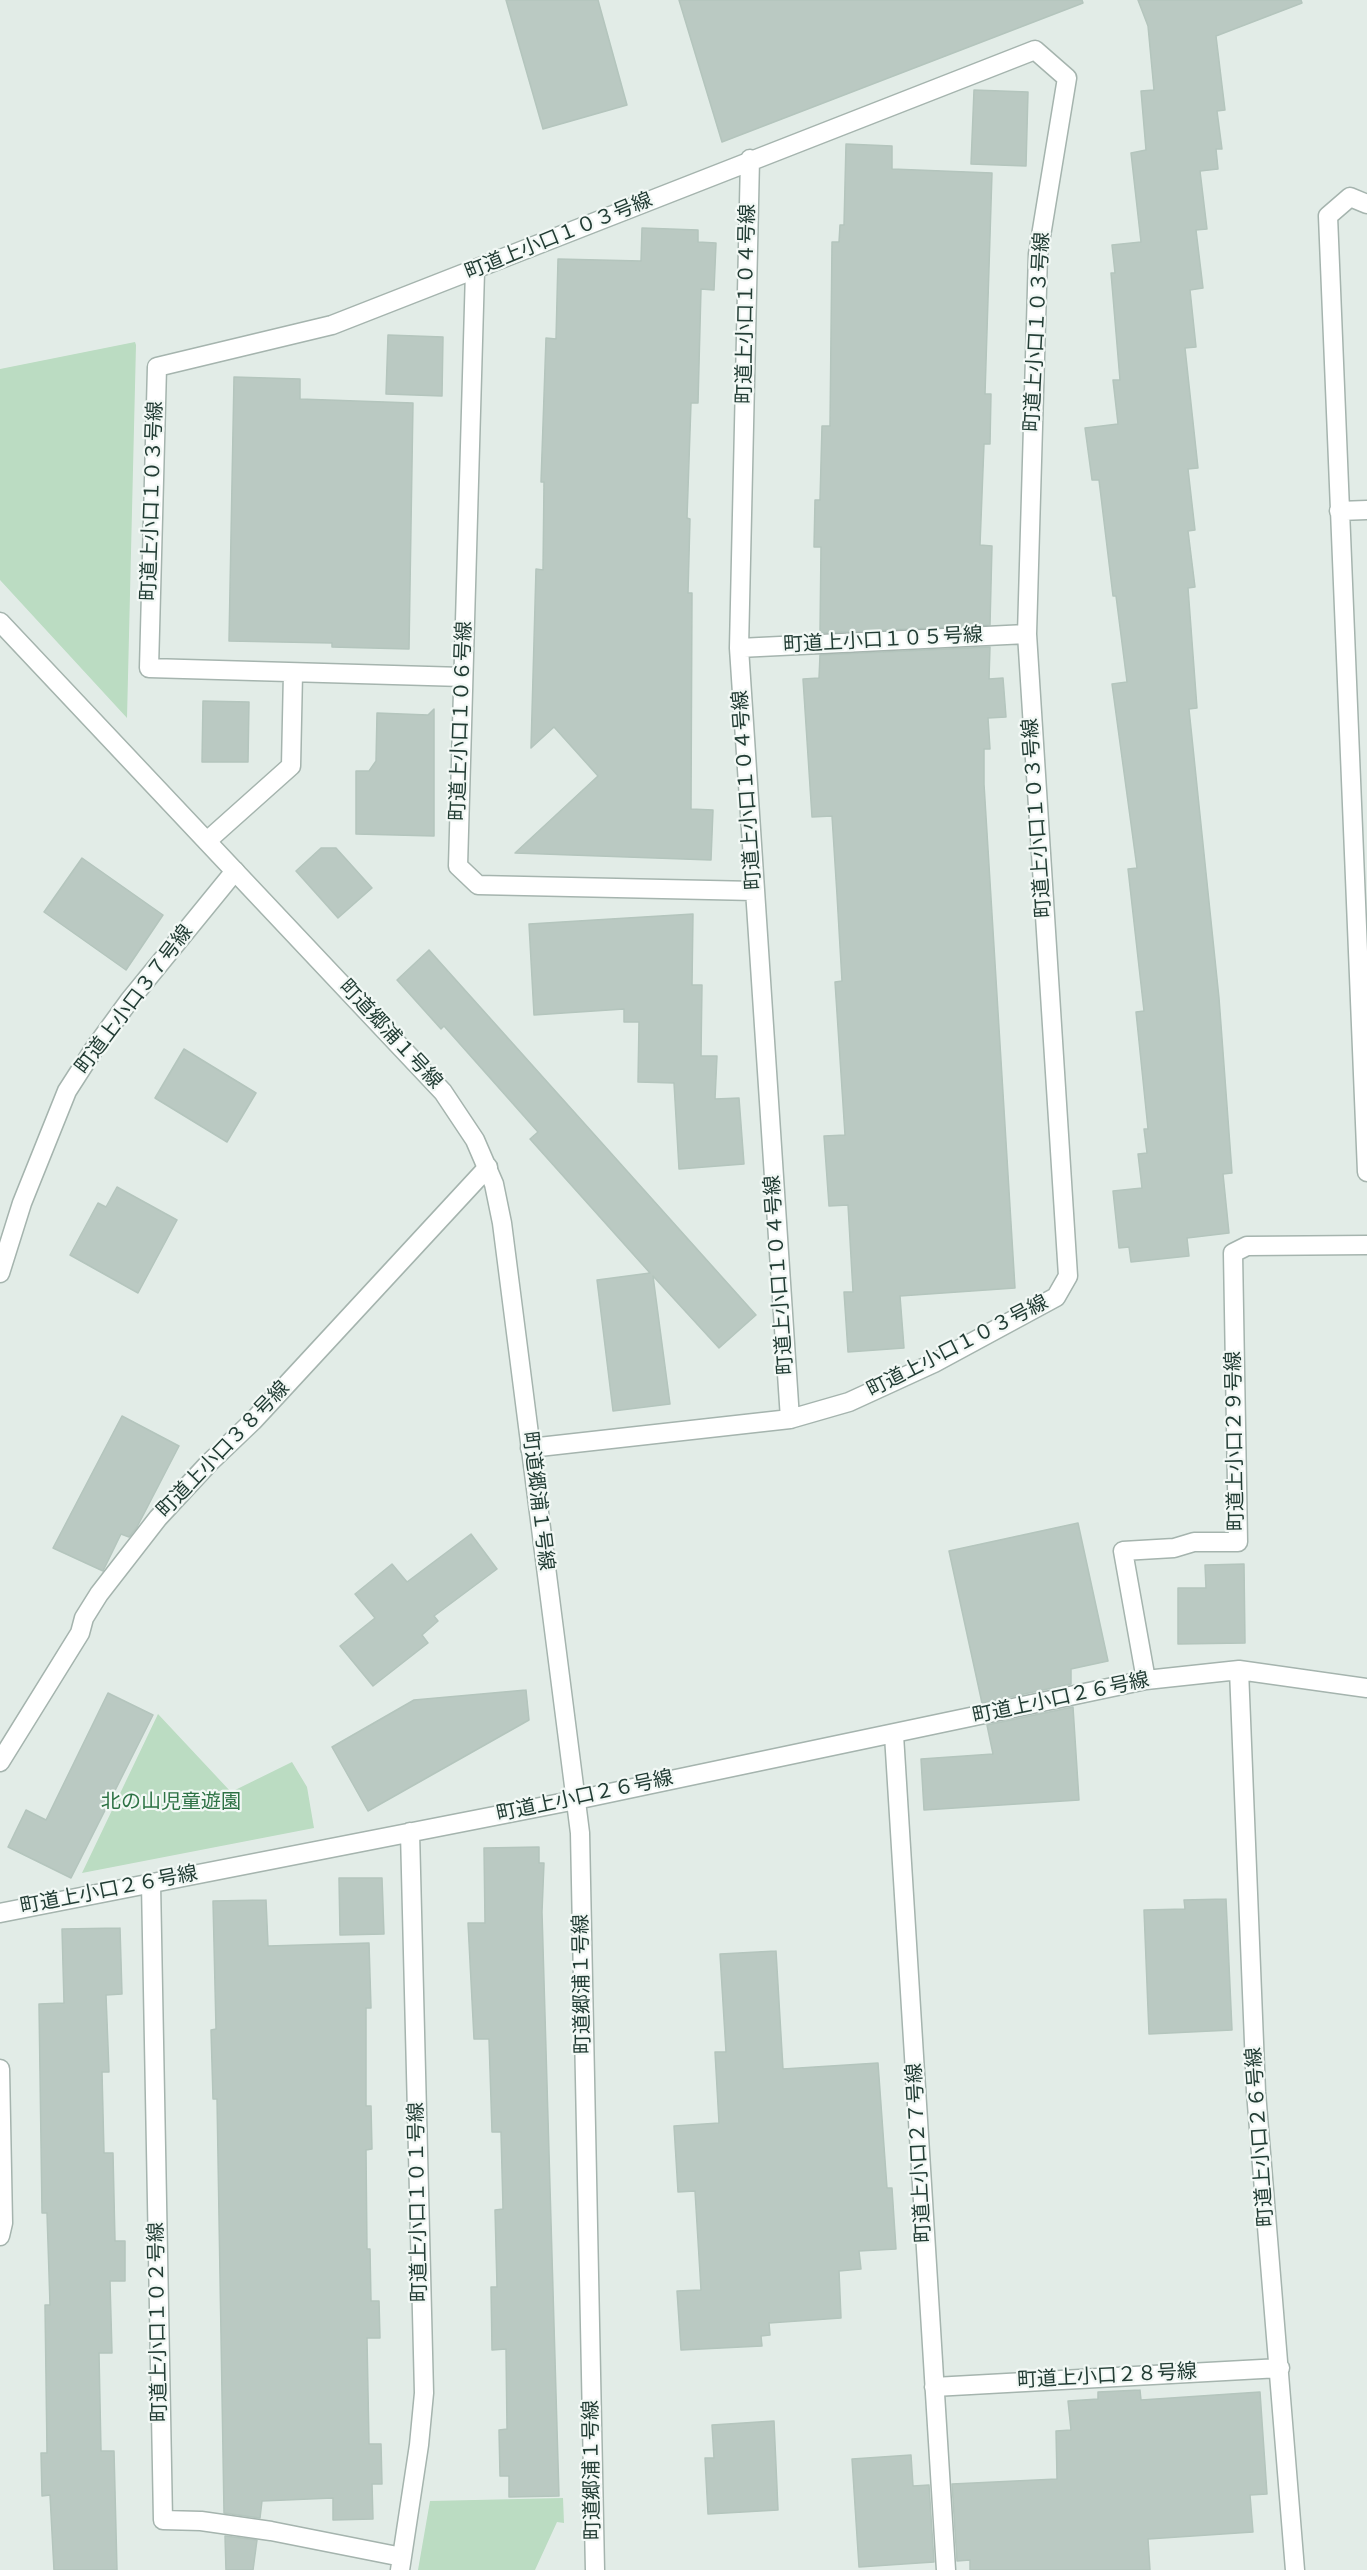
<!DOCTYPE html>
<meta charset="utf-8">
<style>
body{margin:0}
canvas{display:block;background:#e2ece7}
</style>
<canvas width="1367" height="2570"></canvas>
<script>
const ctx = document.querySelector('canvas').getContext('2d');
ctx.lineJoin = 'round';
function fillPath(path, color) {
  ctx.fillStyle = color;
  ctx.fill(path, 'evenodd');
}
function toPath(rows) {
  const path = new Path2D();
  for (const r of rows) {
    path.moveTo(r[0], r[1]);
    for (let i = 2; i < r.length; i += 2) path.lineTo(r[i], r[i + 1]);
  }
  return path;
}
function trace(path, color, width, dash) {
  ctx.strokeStyle = color;
  ctx.lineWidth = width;
  ctx.lineCap = dash ? 'butt' : 'round';
  ctx.setLineDash(dash || []);
  ctx.stroke(path);
}
function write(font, color, halo, rows, align = 'center') {
  ctx.font = font + ' Roboto,"Noto Sans JP",sans-serif';
  ctx.lineWidth = 4.5;
  ctx.setLineDash([]);
  ctx.textBaseline = 'middle';
  ctx.strokeStyle = halo;
  ctx.fillStyle = color;
  for (const [text, x, y, turn = 0] of rows) {
    ctx.save();
    ctx.translate(x, y);
    ctx.rotate((+turn || 0) * Math.PI / 180);
    ctx.textAlign = isNaN(turn) ? turn : align;
    if (halo) ctx.strokeText(text, 0, 0);
    ctx.fillText(text, 0, 0);
    ctx.restore();
  }
}
fillPath(toPath([
 [135,342,136,345,127,718,0,580,0,369],
 [158,1714,231,1792,292,1762,307,1787,314,1828,82,1873],
 [563,2498,564,2523,557,2522,535,2570,418,2570,430,2501]
]), '#bbdcc2');
const building = toPath([
 [506,0,598,0,627,105,543,129,506,0],
 [679,0,1082,0,1083,3,722,142,679,0],
 [1138,0,1301,0,1302,3,1216,36,1225,110,1217,111,1222,149,1216,149,1218,169,1200,171,1207,229,1196,230,1203,288,1190,290,1196,347,1185,348,1198,468,1188,469,1195,530,1188,531,1195,587,1188,588,1197,708,1189,709,1219,998,1232,1173,1223,1174,1229,1233,1187,1238,1189,1256,1131,1262,1129,1247,1119,1248,1113,1191,1142,1188,1138,1154,1147,1153,1144,1129,1148,1129,1136,1012,1144,1011,1128,869,1137,868,1112,684,1127,682,1116,596,1113,596,1099,480,1092,480,1085,428,1118,424,1113,380,1120,380,1111,273,1115,273,1112,245,1141,242,1131,153,1146,150,1141,91,1154,90,1148,26,1138,0],
 [974,90,1028,92,1026,166,971,164,974,90],
 [846,144,892,146,892,169,992,173,985,394,991,394,990,444,984,444,980,545,992,546,990,625,820,633,821,547,814,547,815,500,820,500,822,426,830,426,832,242,839,242,840,225,844,225,846,144],
 [642,228,698,230,698,242,716,243,714,290,701,289,698,403,691,403,687,518,690,519,688,593,692,593,691,809,713,810,711,860,515,853,598,776,554,727,531,748,536,569,543,570,544,482,541,482,546,338,556,339,558,259,641,261,642,228],
 [388,335,443,337,442,396,386,394,388,335],
 [234,377,300,379,300,399,413,403,409,649,332,647,332,643,229,641,234,377],
 [990,647,989,679,1003,678,1006,717,988,718,990,749,984,749,984,784,1015,1288,900,1296,904,1348,848,1352,844,1292,853,1292,848,1205,829,1206,824,1136,845,1135,835,982,842,981,837,895,832,816,812,817,803,679,819,678,820,655,990,647],
 [203,701,249,702,248,762,202,762,203,701],
 [434,709,434,836,356,834,356,771,369,771,376,761,377,713,428,715,434,709],
 [321,848,336,848,372,888,338,918,296,871,321,848],
 [82,858,163,915,126,970,44,912,82,858],
 [693,914,692,985,702,985,701,1056,717,1056,715,1099,739,1098,744,1164,679,1169,674,1083,638,1082,639,1022,624,1022,624,1009,534,1015,529,924,693,914],
 [429,950,756,1315,719,1348,653,1276,670,1404,613,1411,597,1280,650,1273,530,1139,538,1132,444,1026,441,1029,397,980,429,950],
 [184,1049,256,1093,227,1142,155,1098,184,1049],
 [117,1187,177,1220,138,1293,70,1255,98,1203,106,1207,117,1187],
 [122,1416,179,1446,137,1527,129,1537,121,1534,103,1571,53,1548,122,1416],
 [1078,1523,1108,1661,1071,1669,1071,1684,982,1703,949,1551,1078,1523],
 [471,1534,497,1569,434,1616,438,1621,422,1635,428,1643,373,1686,340,1646,375,1618,355,1594,392,1564,407,1582,471,1534],
 [1244,1564,1245,1643,1178,1644,1178,1588,1206,1588,1205,1565,1244,1564],
 [526,1690,529,1720,368,1811,332,1747,414,1700,526,1690],
 [108,1693,153,1715,71,1878,8,1847,26,1810,46,1820,108,1693],
 [1073,1707,1079,1800,924,1810,921,1759,993,1754,987,1725,1073,1707],
 [539,1847,539,1863,544,1863,542,1912,559,2496,509,2497,509,2476,500,2476,499,2430,507,2429,506,2349,492,2350,491,2287,497,2287,495,2210,503,2209,501,2132,492,2132,489,2039,474,2039,468,1923,485,1923,484,1848,539,1847],
 [339,1878,382,1878,384,1934,340,1935,339,1878],
 [1226,1899,1232,2030,1149,2034,1144,1910,1185,1909,1184,1900,1226,1899],
 [266,1900,268,1946,369,1943,371,2008,366,2008,366,2106,371,2106,372,2149,366,2150,367,2249,370,2249,371,2301,379,2301,380,2338,367,2338,369,2444,381,2444,382,2484,372,2484,373,2519,333,2520,333,2498,262,2501,260,2518,224,2513,217,2099,213,2099,211,2030,216,2029,213,1901,266,1900],
 [120,1928,122,1994,106,1995,109,2072,102,2072,104,2153,113,2153,115,2241,125,2241,125,2281,110,2281,112,2353,99,2353,101,2451,114,2451,117,2570,54,2570,50,2495,42,2496,41,2453,47,2453,45,2305,50,2305,47,2213,42,2213,39,2004,64,2003,62,1929,120,1928],
 [776,1951,783,2069,878,2063,887,2188,892,2188,896,2249,859,2251,861,2269,839,2271,841,2318,769,2323,770,2335,761,2336,762,2346,681,2350,677,2291,701,2290,695,2191,678,2192,674,2126,719,2123,715,2052,726,2052,720,1954,776,1951],
 [1140,2390,1141,2400,1260,2392,1267,2494,1250,2495,1253,2532,1148,2539,1150,2570,970,2570,970,2560,957,2561,952,2484,1057,2479,1056,2431,1071,2430,1068,2401,1098,2399,1098,2392,1140,2390],
 [774,2421,778,2510,708,2514,705,2458,714,2458,712,2425,774,2421],
 [911,2455,913,2486,929,2485,934,2562,859,2567,852,2459,911,2455],
 [225,2536,257,2540,253,2570,226,2570,225,2536]
]);
fillPath(building, '#bac9c2');
trace(building, '#b4c5bd', 1.5);
const service = toPath([
 [0,2069,3,2223,0,2236]
]);
const minor = toPath([
 [750,159,739,648,790,1419],
 [1367,204,1350,197,1328,216,1367,1172],
 [475,271,458,866,478,885,755,891],
 [1339,511,1367,510],
 [739,648,1027,634],
 [463,677,149,668,157,367,332,325,1035,50,1067,78,1038,254,1027,634,1068,1276,1056,1297,934,1363,849,1402,790,1419,530,1448],
 [207,841,291,766,293,673],
 [0,1273,22,1203,67,1091,94,1049,129,1001,235,871],
 [1239,1670,1367,1688],
 [1146,1680,1123,1551,1174,1548,1194,1542,1238,1542,1233,1253,1247,1246,1367,1245],
 [894,1735,946,2570],
 [0,1762,80,1633,84,1618,99,1594,158,1518,209,1463,253,1421,488,1167],
 [151,1883,163,2520,201,2521,271,2531,402,2557],
 [0,1913,576,1800,1146,1680,1239,1670,1256,2092,1295,2570],
 [934,2387,1280,2368],
 [400,2570,419,2445,424,2393,410,1832]
]);
const tertiary = toPath([
 [0,622,443,1092,475,1140,494,1184,502,1223,580,1833,595,2570]
]);
trace(service, '#a5b4ae', 21);
trace(minor, '#a5b4ae', 21);
trace(tertiary, '#a5b4ae', 21);
trace(service, '#fff', 18);
trace(minor, '#fff', 18);
trace(tertiary, '#fff', 18);
write('20px', '#223c34', '#f2f8f5', [
 ["町道上小口１０３号線",559,237,-22],
 ["町道上小口１０４号線",747,304,-89],
 ["町道上小口１０３号線",1038,332,-87],
 ["町道上小口１０３号線",153,501,-88],
 ["町道上小口１０５号線",883,641,-3],
 ["町道上小口１０６号線",462,721,-88],
 ["町道上小口１０４号線",748,790,-94],
 ["町道上小口１０３号線",1038,818,-94],
 ["町道上小口３７号線",135,1000,-53],
 ["町道郷浦１号線",390,1035,47],
 ["町道上小口１０４号線",780,1275,-94],
 ["町道上小口１０３号線",958,1347,-27],
 ["町道上小口２９号線",1236,1441,-91],
 ["町道上小口３８号線",224,1450,-46],
 ["町道郷浦１号線",537,1501,83],
 ["町道上小口２６号線",1061,1699,-12],
 ["町道上小口２６号線",585,1797,-12],
 ["町道上小口２６号線",109,1891,-11],
 ["町道郷浦１号線",583,1984,-91],
 ["町道上小口２６号線",1261,2137,-94],
 ["町道上小口２７号線",920,2153,-93],
 ["町道上小口１０１号線",419,2202,-91],
 ["町道上小口１０２号線",159,2322,-91],
 ["町道上小口２８号線",1107,2377,-3],
 ["町道郷浦１号線",593,2470,-91]
]);
write('20px', '#2d7244', '#f2f8f5', [
 ["北の山児童遊園",171,1803]
]);
</script>
